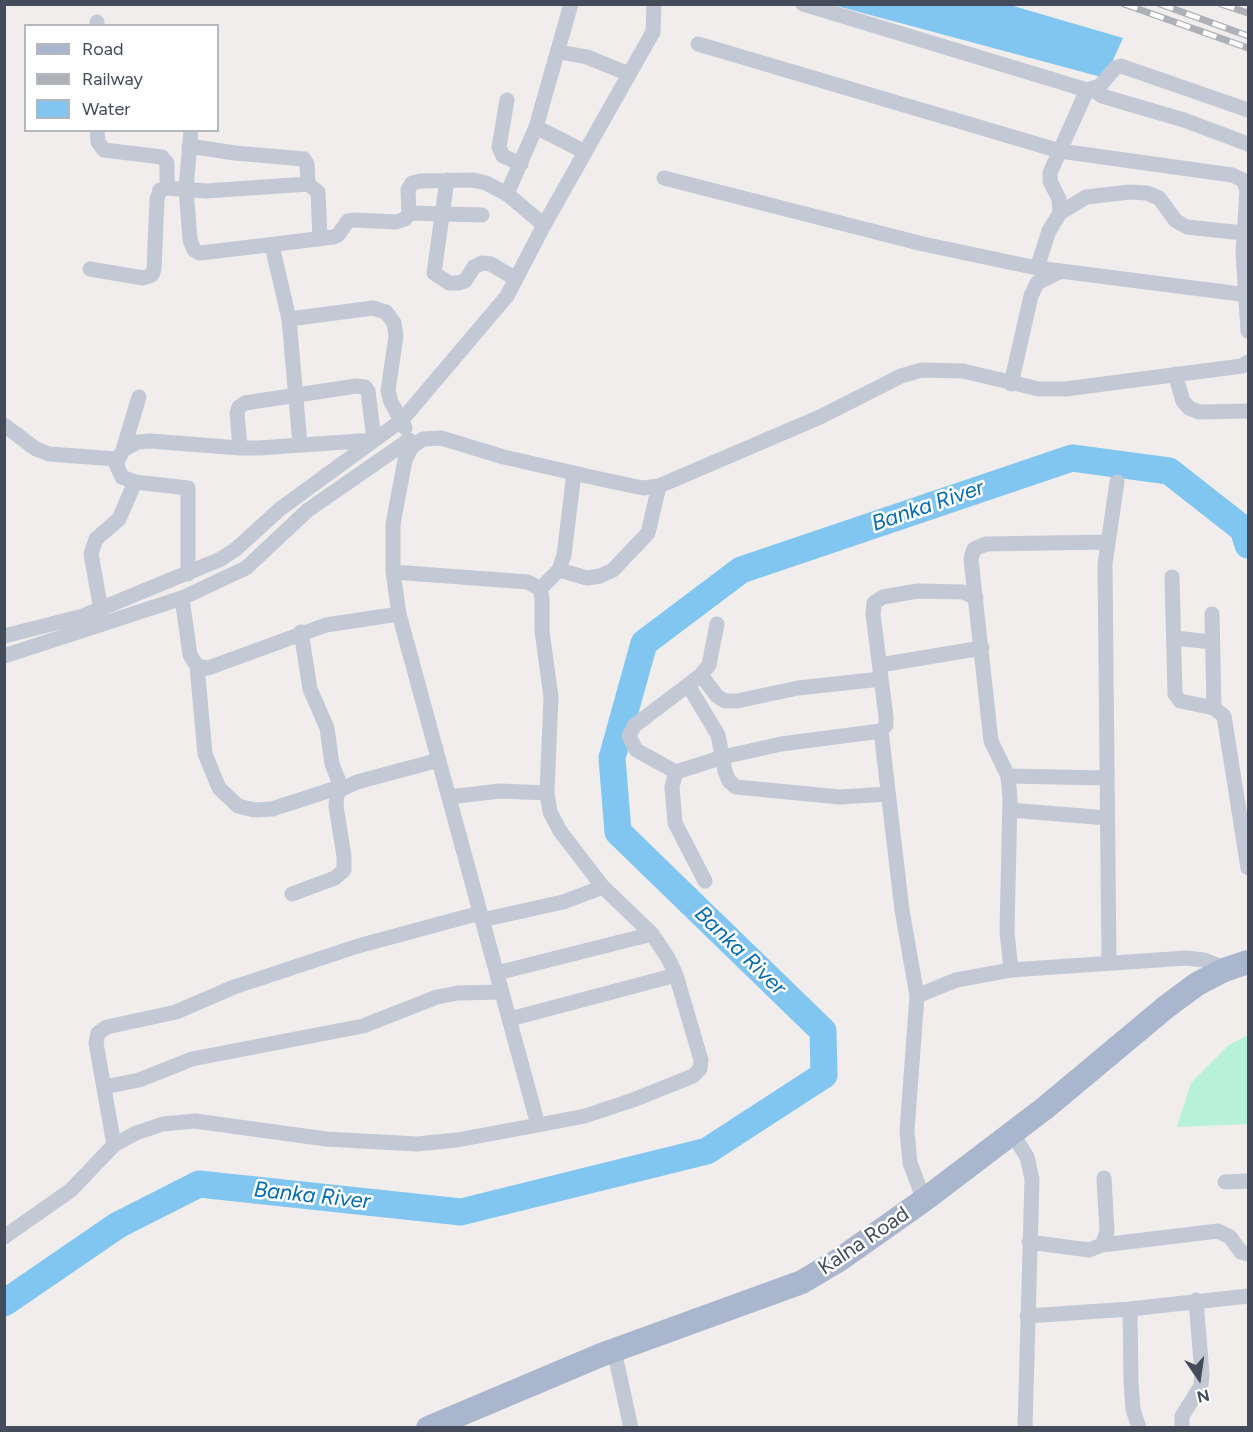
<!DOCTYPE html>
<style>
body{margin:0}
#map{position:relative;width:1253px;height:1432px;overflow:hidden;background:#f0edec;font-family:Figtree,sans-serif}
canvas{display:block}
.frame{position:absolute;inset:0;border:6px solid #444c5b;pointer-events:none}
.legend{position:absolute;left:24px;top:24px;width:195px;height:108px;box-sizing:border-box;background:#fff;border:2px solid #b4b7bd;margin:0;padding:8px 10px;list-style:none;font-size:18px;color:#444c5b}
.legend li{display:flex;align-items:center;gap:12px;height:30px}
.legend b{width:30px;border:2px solid #b4b7bd}
.north{position:absolute;left:1169px;top:1348px;width:60px;height:60px;-webkit-text-stroke:4px #fff;paint-order:stroke;rotate:167deg;font-size:16px;font-weight:700;line-height:24px;text-align:center;color:#444c5b}
.north::after{content:'';display:block;margin:auto;width:21px;height:27px;background:#444c5b;clip-path:polygon(50% 0,100% 100%,50% 72%,0 100%)}
</style>
<div id="map">
<canvas width="1253" height="1432"></canvas>
<div class="frame"></div>
<ul class="legend">
<li><b style="height:8px;background:#aab6ce"></b>Road</li>
<li><b style="height:8px;background:#aeb0b8"></b>Railway</li>
<li><b style="height:16px;background:#81c6f1"></b>Water</li>
</ul>
<div class="north">N</div>
</div>
<script>
const ctx = document.querySelector('canvas').getContext('2d');
ctx.lineJoin = 'round';
function fillPath(path, color) {
  ctx.fillStyle = color;
  ctx.fill(path, 'evenodd');
}
function toPath(rows) {
  const path = new Path2D();
  for (const r of rows) {
    path.moveTo(r[0], r[1]);
    for (let i = 2; i < r.length; i += 2) path.lineTo(r[i], r[i + 1]);
  }
  return path;
}
function trace(path, color, width, dash) {
  ctx.strokeStyle = color;
  ctx.lineWidth = width;
  ctx.lineCap = dash ? 'butt' : 'round';
  ctx.setLineDash(dash || []);
  ctx.stroke(path);
}
function write(font, color, halo, rows, align = 'center') {
  ctx.font = font + ' Figtree,sans-serif';
  ctx.lineWidth = 5;
  ctx.setLineDash([]);
  ctx.textBaseline = 'middle';
  ctx.strokeStyle = halo;
  ctx.fillStyle = color;
  for (const [text, x, y, turn = 0] of rows) {
    ctx.save();
    ctx.translate(x, y);
    ctx.rotate((+turn || 0) * Math.PI / 180);
    ctx.textAlign = isNaN(turn) ? turn : align;
    if (halo) ctx.strokeText(text, 0, 0);
    ctx.fillText(text, 0, 0);
    ctx.restore();
  }
}
fillPath(toPath([
 [1248,1035,1248,1124,1177,1127,1191,1083,1229,1045]
]), '#b7f1d8');
fillPath(toPath([
 [833,5,1010,5,1123,38,1105,78]
]), '#81c6f1');
trace(toPath([
 [4,1303,118,1225,199,1184,461,1212,707,1151,824,1075,823,1031,618,832,612,758,644,643,741,570,1072,458,1169,471,1243,529,1248,545]
]), '#81c6f1', 27);
trace(toPath([
 [803,4,1087,90,1100,86,1115,68,1121,66,1248,110],
 [97,26,97,22],
 [698,44,1060,151,1232,175,1243,180,1247,190,1243,252,1248,331],
 [560,52,587,57,629,74],
 [1094,90,1102,96,1184,120,1248,144],
 [507,100,499,147,503,156,521,164],
 [536,127,585,152],
 [97,130,98,142,104,150,162,157,167,163,167,188],
 [191,130,186,189,190,240,194,250,200,253,276,244],
 [189,146,235,153,304,159,307,164,308,184],
 [664,178,923,244,1037,268,1248,295],
 [447,180,434,273,449,283,458,283,465,281,474,267,482,263,491,264,516,279],
 [507,194,536,127,571,4],
 [409,213,482,215],
 [1060,213,1059,199,1050,181,1050,173,1087,90],
 [1037,268,1049,231,1060,213,1086,197,1130,192,1147,193,1159,198,1176,221,1187,227,1243,233],
 [90,269,143,278,152,275,154,269,157,199,160,190,167,188,206,191,308,184,318,192,320,239],
 [289,319,373,308,386,312,394,323,396,336,388,391,391,402,405,428],
 [1175,374,1183,401,1189,408,1199,412,1248,411],
 [1011,384,1031,296,1037,283,1059,272],
 [4,425,36,449,49,454,117,459],
 [300,444,289,319,273,250,276,244,333,237,338,235,348,221,355,220,396,222,405,219,409,213,408,190,412,183,421,181,473,180,486,183,507,194,544,225],
 [123,450,139,397],
 [559,570,587,578,600,576,613,570,648,533,659,486],
 [393,572,528,582,540,589,542,598,542,631,551,697,547,793,550,812,560,831,603,887,652,934,668,958,676,975,701,1060,700,1069,693,1076,633,1100,585,1116,538,1125],
 [188,574,188,488,135,482,122,477,116,464,123,450,138,442,150,441,240,448,259,448,374,440,368,391,365,387,356,386,245,403,239,407,237,413,240,448],
 [1172,577,1175,694,1180,701,1214,708,1224,716,1248,868],
 [540,589,559,570,564,555,574,473],
 [182,598,190,655,197,666,208,668,326,625,399,614],
 [101,610,91,554,96,539,119,519,135,482],
 [1212,614,1214,708],
 [301,632,310,689,327,728,332,764,342,789],
 [4,636,83,616,221,559,236,549,280,509,402,420,507,296,544,225,653,32,654,4],
 [1174,638,1212,642],
 [4,656,182,598,246,568,308,510,409,440],
 [880,665,982,648],
 [197,666,205,754,219,788,238,806,254,810,272,809,340,787],
 [701,675,717,696,725,701,737,701,798,688,881,679],
 [688,685,718,735,725,771,729,781,736,787,840,797,888,794],
 [881,731,902,910,917,996,907,1131,910,1163,924,1200],
 [676,772,636,750,629,736,634,726,701,675,709,665,717,624],
 [1008,776,1107,778],
 [449,797,500,791,547,793],
 [1010,810,1107,818],
 [705,881,675,823,672,787,676,772,723,757,781,744,881,731,886,725,886,717,873,614,874,603,883,597,918,591,963,592,976,598],
 [292,894,335,878,344,870,344,856,336,806,337,794,342,789,357,782,439,760],
 [482,920,563,902,603,887],
 [1109,963,1105,564,1117,482],
 [1011,970,1007,932,1010,798,1008,776,991,741,971,559,974,549,986,544,1107,542],
 [497,973,652,934],
 [917,996,956,980,1011,970,1186,958,1204,960,1227,969],
 [510,1019,676,975],
 [104,1087,139,1080,192,1059,363,1026,437,997,458,993,502,992],
 [1012,1133,1027,1157,1032,1179,1025,1428],
 [114,1145,96,1043,98,1033,107,1027,176,1012,234,987,358,946,480,913],
 [1225,1182,1248,1181],
 [4,1237,71,1190,114,1145,136,1133,163,1124,195,1121,326,1139,417,1144,457,1140,538,1125,399,614,393,572,393,524,405,460,412,447,423,439,441,438,504,457,600,479,643,488,659,486,820,417,901,376,922,370,963,371,1039,389,1065,389,1242,366,1248,362],
 [1029,1242,1089,1250,1102,1245,1107,1232,1104,1178],
 [1102,1245,1218,1231,1230,1237,1241,1252,1248,1254],
 [1130,1309,1131,1382,1133,1409,1139,1428],
 [1027,1316,1130,1309,1248,1296],
 [614,1350,631,1428],
 [1182,1428,1182,1416,1201,1386,1202,1374,1196,1300]
]), '#c2c9d5', 15);
trace(toPath([
 [428,1428,601,1355,802,1282,839,1260,924,1200,1045,1108,1166,1007,1197,984,1224,970,1248,962]
]), '#aab6ce', 24);
const rail = toPath([
 [1124,4,1248,48],
 [1160,4,1248,36],
 [1221,4,1248,13]
]);
trace(rail, '#aeb0b8', 7);
trace(rail, '#fff', 4.5, [14]);
write('21px', '#444c5b', '#fff', [
 ["Kalna Road",864,1241,-34]
]);
write('italic 22px', '#046caf', '#fff', [
 ["Banka River",928,506,-19],
 ["Banka River",740,951,44],
 ["Banka River",312,1196,6]
]);
</script>
